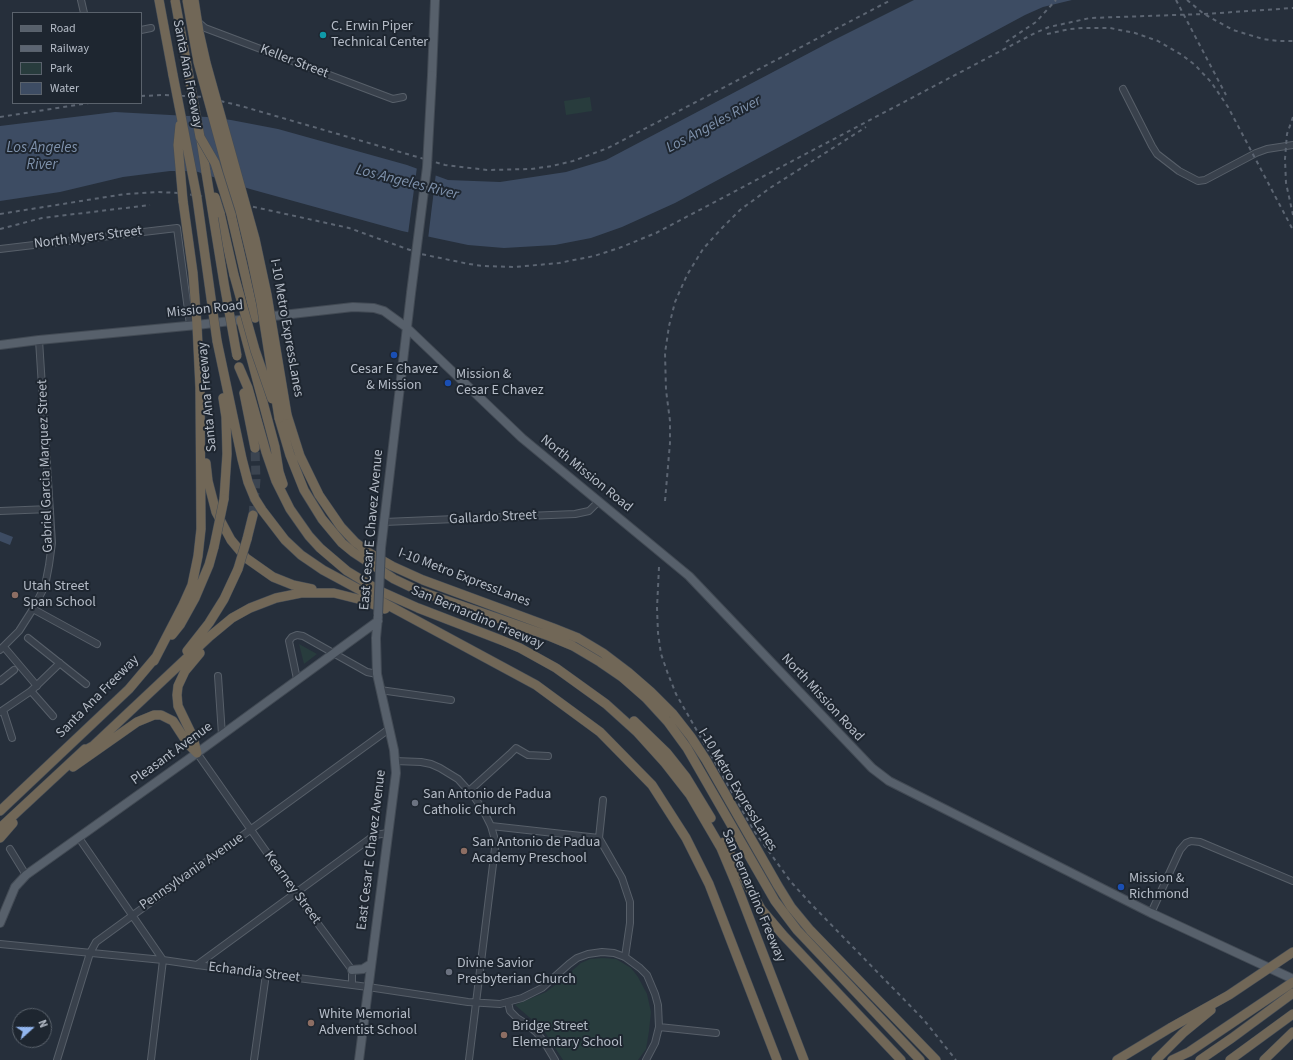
<!DOCTYPE html>
<style>
body{margin:0}
#map{position:relative;width:1293px;height:1060px;overflow:hidden;background:#262f3b;font-family:"Source Sans 3",sans-serif}
canvas{display:block}
.legend{position:absolute;left:12px;top:12px;width:130px;height:92px;box-sizing:border-box;background:#1e2630;border:1px solid #5a626c;margin:0;padding:5px 7px;list-style:none;font-size:12px;color:#b5bcc7}
.legend li{display:flex;align-items:center;gap:8px;height:20px}
.legend b{width:20px;border:1px solid #5a626c}
.north{position:absolute;left:12px;top:1008px;width:40px;height:40px;box-sizing:border-box;background:#1e2630;border:1px solid #5a626c;border-radius:50%;rotate:69deg;font-size:11px;font-weight:700;line-height:16px;text-align:center;color:#b5bcc7}
.north::after{content:'';display:block;margin:auto;width:14px;height:18px;background:#92b6ef;clip-path:polygon(50% 0,100% 100%,50% 72%,0 100%)}
</style>
<div id="map">
<canvas width="1293" height="1060"></canvas>
<ul class="legend">
<li><b style="height:5px;background:#57606b"></b>Road</li>
<li><b style="height:5px;background:#5c6572"></b>Railway</li>
<li><b style="height:11px;background:#283c3d"></b>Park</li>
<li><b style="height:11px;background:#3d4c63"></b>Water</li>
</ul>
<div class="north">N</div>
</div>
<script>
const ctx = document.querySelector('canvas').getContext('2d');
ctx.lineJoin = 'round';
function fillPath(path, color) {
  ctx.fillStyle = color;
  ctx.fill(path, 'evenodd');
}
function toPath(rows) {
  const path = new Path2D();
  for (const r of rows) {
    path.moveTo(r[0], r[1]);
    for (let i = 2; i < r.length; i += 2) path.lineTo(r[i], r[i + 1]);
  }
  return path;
}
function trace(path, color, width, dash) {
  ctx.strokeStyle = color;
  ctx.lineWidth = width;
  ctx.lineCap = dash ? 'butt' : 'round';
  ctx.setLineDash(dash || []);
  ctx.stroke(path);
}
function write(font, color, halo, rows, align = 'center') {
  ctx.font = font + ' "Source Sans 3",sans-serif';
  ctx.lineWidth = 4;
  ctx.setLineDash([]);
  ctx.textBaseline = 'middle';
  ctx.strokeStyle = halo;
  ctx.fillStyle = color;
  for (const [text, x, y, turn = 0] of rows) {
    ctx.save();
    ctx.translate(x, y);
    ctx.rotate((+turn || 0) * Math.PI / 180);
    ctx.textAlign = isNaN(turn) ? turn : align;
    if (halo) ctx.strokeText(text, 0, 0);
    ctx.fillText(text, 0, 0);
    ctx.restore();
  }
}
fillPath(toPath([
 [590,97,592,111,566,115,564,101],
 [299,644,317,654,304,664],
 [603,958,616,959,631,968,638,977,647,994,651,1012,649,1031,646,1049,638,1060,563,1060,543,1029,515,1005,546,992,558,983,581,963,590,959]
]), '#283c3d');
fillPath(toPath([
 [914,0,1072,0,1043,7,1025,15,675,203,622,227,591,238,555,245,504,248,468,245,402,231,250,189,195,171,170,171,123,177,60,192,0,201,0,126,115,112,207,117,231,120,278,129,407,165,448,180,500,182,566,172,606,160,830,42],
 [0,532,13,537,10,545,0,541]
]), '#3d4c63');
fillPath(toPath([
 [417,167,436,173,428,239,408,234]
]), '#262f3b');
trace(toPath([
 [253,515,256,480,255,448]
]), '#3b4450', 9, [9, 4.5]);
const minor = toPath([
 [81,0,84,13],
 [198,22,205,28,393,99,403,97],
 [141,30,151,28],
 [1123,89,1152,146,1157,154,1179,171,1198,181,1205,180,1256,153,1267,149,1293,145],
 [0,249,177,228,190,325],
 [0,511,50,509],
 [384,522,575,514,589,511,599,501],
 [33,609,97,644],
 [28,638,86,684],
 [4,647,37,686],
 [0,650,19,631,33,609,45,586,49,565,52,543,39,340],
 [218,676,222,735],
 [297,679,289,641,292,637,297,635,303,636,367,672,377,674],
 [0,681,14,670],
 [380,690,451,700],
 [31,691,53,716],
 [3,710,12,738],
 [0,712,31,691,60,663],
 [197,753,296,894,352,970,352,985],
 [395,761,421,762,431,764,440,768,458,779,475,798,483,810,491,826,495,840,495,848,469,1060],
 [469,791,510,754,516,748,528,755,548,756],
 [603,800,599,838,622,878,630,902,630,923,625,957],
 [491,826,599,838],
 [79,838,163,960,151,1060],
 [10,849,26,875],
 [1151,913,1180,850,1186,843,1191,841,1200,842,1293,881],
 [0,944,163,960,197,965,368,987,468,1002,500,1004,522,998,542,988,569,964,577,958,588,954,602,952,614,953,625,957,640,968,647,975,655,994,658,1005,659,1027,655,1043,646,1060],
 [197,965,375,835,388,833],
 [508,1002,510,1011,517,1018,528,1025,537,1033,546,1045,555,1060],
 [659,1027,716,1033],
 [57,1060,90,953,96,942,389,729],
 [254,1060,266,974]
]);
const major = toPath([
 [432,75,435,0],
 [265,317,353,307,374,308,384,311,406,327,522,438,689,576,872,768,889,781,1151,913,1293,979],
 [0,345,39,340,197,325,247,319],
 [381,548,411,293],
 [0,923,15,887,26,875,197,753,378,621],
 [352,970,363,969,371,964],
 [359,1060,396,773,394,750,377,674,376,638,378,617]
]);
const highway = toPath([
 [159,0,173,75],
 [201,140,206,172],
 [220,213,234,275],
 [231,214,255,318],
 [241,320,275,447,279,472,283,484],
 [217,341,242,459,248,482,255,499,262,510,285,540,301,555,323,570,536,685,600,732,652,785,686,838,709,884,777,1060],
 [239,367,248,388,266,452,276,481,290,509,309,536,320,548,347,571,380,591,418,608,501,640,520,648,556,668,606,704,637,732,665,763,690,795,721,848,737,886,804,1060],
 [244,393,255,448],
 [223,398,226,417,227,454,224,499],
 [287,415,300,456,319,495,341,527,355,542,371,554,392,566,423,580,553,628,578,638,603,653,628,672,651,692,673,714,691,737,706,760,778,886,791,907,810,930,936,1060],
 [279,418,290,455,304,490,322,519,342,543,353,552,394,579,419,591,549,636,573,646,600,662,622,677,646,698,668,722,687,748,775,901,797,930,920,1060],
 [206,463,208,481,216,512,231,540,246,558,273,577,293,585,312,589],
 [247,539,253,515],
 [172,635,180,625,195,598,209,565,214,547],
 [187,651,209,623,224,599,238,569],
 [154,661,183,605,192,585,198,556,201,529,200,388,197,325,193,273,183,201],
 [634,721,667,753,686,777,711,818],
 [82,752,93,746,209,637,232,618,250,608,276,598,301,593,334,593,362,600,385,609],
 [197,753,193,737,178,706,177,695,178,686,185,671,200,653],
 [73,767,137,722,154,715,161,715,173,721,188,744,197,753],
 [0,811,129,689,156,657],
 [0,828,85,749],
 [0,838,13,823],
 [724,842,761,909,783,935,901,1060],
 [1117,1060,1170,1028,1229,995,1293,952],
 [1156,1060,1183,1033,1211,1010],
 [1172,1060,1189,1052,1293,982],
 [1200,1060,1232,1038,1293,993],
 [1230,1060,1293,1014],
 [1264,1060,1293,1032]
]);
trace(minor, '#575f69', 8);
trace(major, '#424a54', 10);
trace(highway, '#444c56', 10);
trace(minor, '#39414c', 6);
trace(major, '#57606b', 8);
trace(highway, '#716757', 9);
trace(toPath([
 [1176,0,1226,95],
 [1187,0,1204,14,1233,30,1263,39,1278,41,1293,41],
 [1047,34,1070,29,1083,28,1110,28,1135,33,1158,41,1182,55,1195,65,1211,82,1228,107,1293,230],
 [1006,42,1036,22,1056,0],
 [141,96,163,95,204,97,241,106,445,165,487,170,531,169,552,166,573,161,608,148,891,0],
 [0,117,89,103],
 [1293,117,1287,134,1285,159,1286,183,1293,215],
 [0,214,125,194,158,192,180,193,218,199,349,228,421,254,469,264,483,266,515,267,559,263,594,256,619,248,656,233,993,55,1035,33,1049,27,1090,18,1204,14,1293,8],
 [0,229,42,218,150,205],
 [665,501,670,443,670,421,666,390,665,353,669,326,675,302,687,275,703,249,722,228,740,210,770,188,866,127],
 [659,567,657,608,658,633,661,654,668,674,676,694,754,831,791,882,812,905,924,1020,956,1060]
]), '#5c6572', 2, [4, 4]);
const majorBridge = toPath([
 [411,293,427,167,432,75],
 [378,615,381,548]
]);
const highwayBridge = toPath([
 [175,0,200,137,215,163,231,214],
 [187,0,198,62,228,172,240,210,252,260,261,303,279,418],
 [194,0,199,32,206,63,255,239,267,295,287,415],
 [173,75,197,198,217,341],
 [180,125,178,145,183,201],
 [206,172,224,283,237,356],
 [215,197,220,213],
 [234,275,255,350,272,399],
 [214,547,224,499],
 [238,569,247,539]
]);
trace(majorBridge, '#424a54', 10, []);
trace(highwayBridge, '#444c56', 10, []);
trace(majorBridge, '#57606b', 8);
trace(highwayBridge, '#716757', 9);
for (const [x, y, r, color] of [
 [323,35,4,"#0f9aa8"],
 [394,355,4,"#1a4fb4"],
 [448,383,4,"#1a4fb4"],
 [15,595,4,"#8d6e63"],
 [415,803,4,"#6b7280"],
 [464,851,4,"#8d6e63"],
 [1121,887,4,"#1a4fb4"],
 [449,972,4,"#6b7280"],
 [311,1023,4,"#8d6e63"],
 [504,1035,4,"#8d6e63"]
]) {
  const dot = new Path2D();
  dot.arc(x, y, r, 0, 2 * Math.PI);
  ctx.fillStyle = color;
  ctx.fill(dot);
  trace(dot, '#1e2630', 1.5);
}
write('14px', '#b5bcc7', '#1e2630', [
 ["C. Erwin Piper",331,27],
 ["Technical Center",331,43],
 ["Cesar E Chavez",394,370,"center"],
 ["& Mission",394,386,"center"],
 ["Mission &",456,375],
 ["Cesar E Chavez",456,391],
 ["Utah Street",23,587],
 ["Span School",23,603],
 ["San Antonio de Padua",423,795],
 ["Catholic Church",423,811],
 ["San Antonio de Padua",472,843],
 ["Academy Preschool",472,859],
 ["Mission &",1129,879],
 ["Richmond",1129,895],
 ["Divine Savior",457,964],
 ["Presbyterian Church",457,980],
 ["White Memorial",319,1015],
 ["Adventist School",319,1031],
 ["Bridge Street",512,1027],
 ["Elementary School",512,1043]
], 'left');
write('14px', '#b5bcc7', '#1e2630', [
 ["Keller Street",294,62,21],
 ["Santa Ana Freeway",187,74,79],
 ["North Myers Street",88,238,-7],
 ["Mission Road",205,310,-6],
 ["I-10 Metro ExpressLanes",286,328,80],
 ["Santa Ana Freeway",208,397,-95],
 ["Gabriel Garcia Marquez Street",46,466,-92],
 ["North Mission Road",586,474,39],
 ["Gallardo Street",493,518,-3],
 ["East Cesar E Chavez Avenue",372,530,-85],
 ["I-10 Metro ExpressLanes",464,578,21],
 ["San Bernardino Freeway",477,618,23],
 ["Santa Ana Freeway",98,697,-45],
 ["North Mission Road",822,698,47],
 ["Pleasant Avenue",172,754,-36],
 ["I-10 Metro ExpressLanes",737,790,59],
 ["East Cesar E Chavez Avenue",372,850,-83],
 ["Pennsylvania Avenue",192,872,-35],
 ["Kearney Street",292,888,54],
 ["San Bernardino Freeway",753,896,67],
 ["Echandia Street",254,973,7]
]);
write('italic 15px', '#7f92ac', '#1e2630', [
 ["Los Angeles River",714,125,-28],
 ["Los Angeles",42,149],
 ["River",42,166],
 ["Los Angeles River",407,183,14]
]);
</script>
